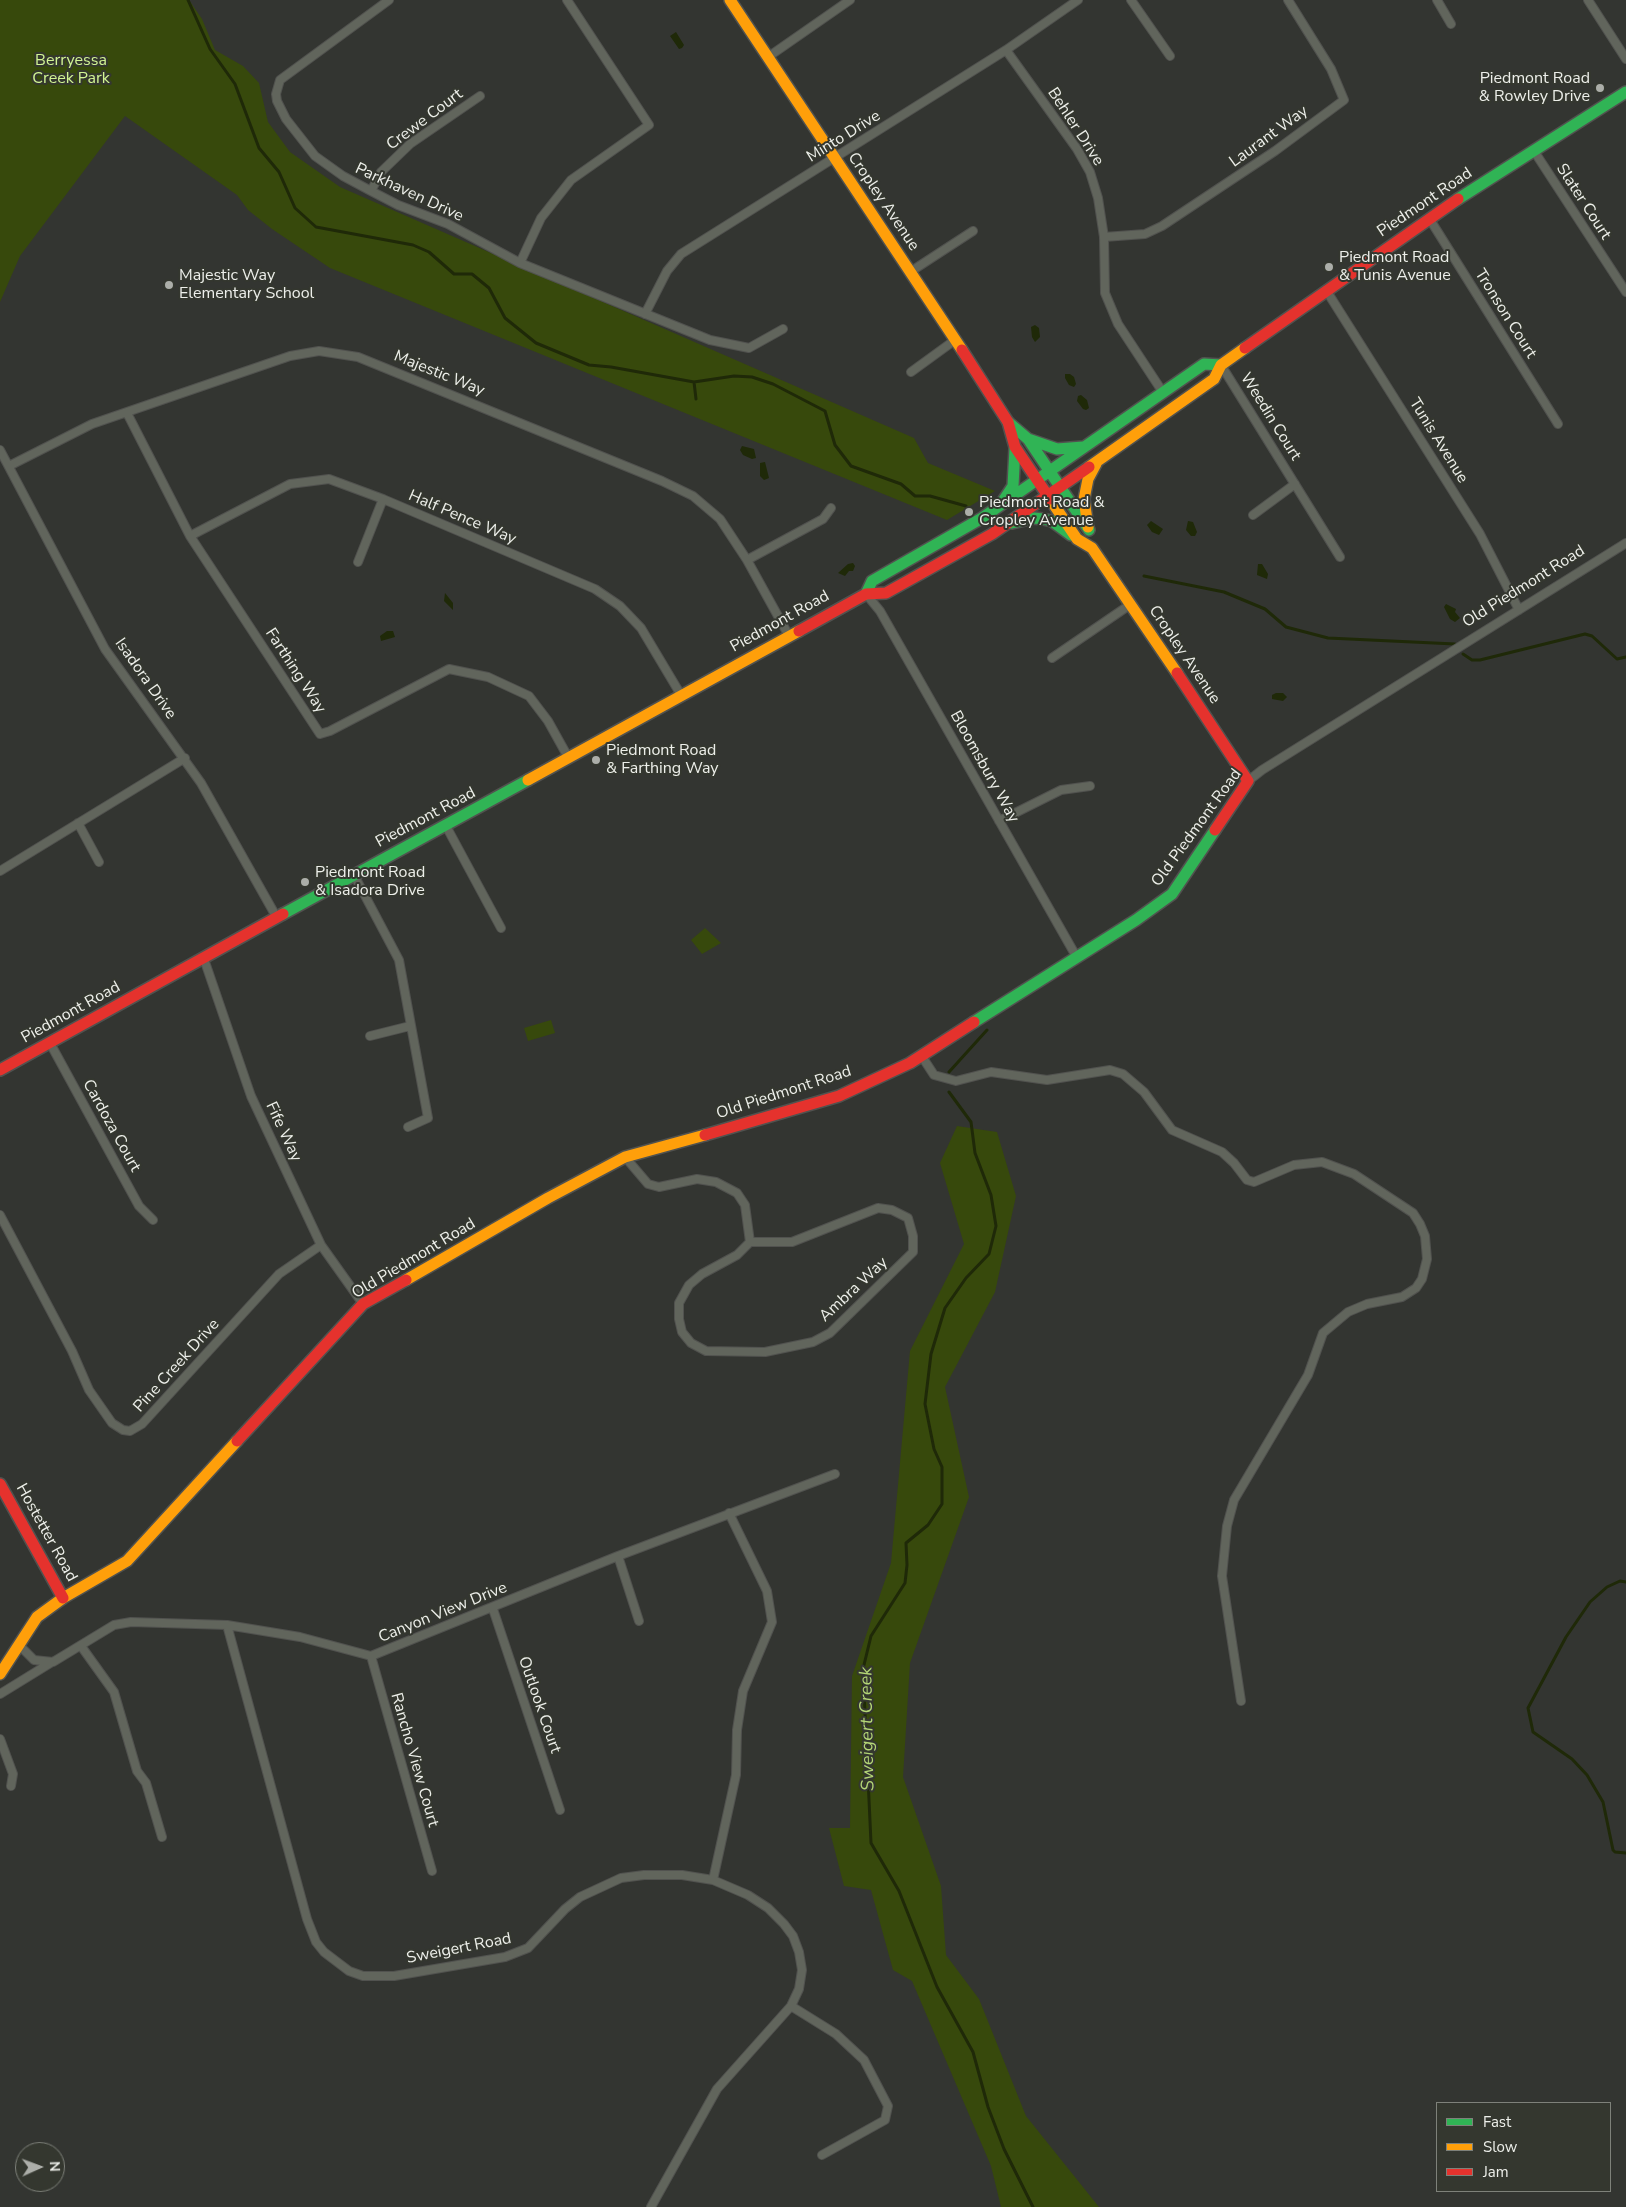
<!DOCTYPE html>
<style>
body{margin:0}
#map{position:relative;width:1626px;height:2207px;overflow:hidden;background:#333531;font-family:"Nunito Sans",sans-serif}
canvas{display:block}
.legend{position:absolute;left:1436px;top:2102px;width:175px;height:90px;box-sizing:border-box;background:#34372f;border:1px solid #7e817a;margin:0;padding:6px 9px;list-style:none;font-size:15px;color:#edefea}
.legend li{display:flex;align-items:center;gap:10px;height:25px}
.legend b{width:25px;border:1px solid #7e817a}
.north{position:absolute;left:15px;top:2142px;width:50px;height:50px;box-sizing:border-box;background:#34372f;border:1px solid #7e817a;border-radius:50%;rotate:88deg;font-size:14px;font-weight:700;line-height:20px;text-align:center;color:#edefea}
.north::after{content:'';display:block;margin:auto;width:18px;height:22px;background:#acaea9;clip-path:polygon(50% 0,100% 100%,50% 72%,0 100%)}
</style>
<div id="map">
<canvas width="1626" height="2207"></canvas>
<ul class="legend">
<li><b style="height:6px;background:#30b455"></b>Fast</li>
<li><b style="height:6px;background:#ff9f0a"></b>Slow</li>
<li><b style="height:6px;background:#e5322d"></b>Jam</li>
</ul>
<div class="north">N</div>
</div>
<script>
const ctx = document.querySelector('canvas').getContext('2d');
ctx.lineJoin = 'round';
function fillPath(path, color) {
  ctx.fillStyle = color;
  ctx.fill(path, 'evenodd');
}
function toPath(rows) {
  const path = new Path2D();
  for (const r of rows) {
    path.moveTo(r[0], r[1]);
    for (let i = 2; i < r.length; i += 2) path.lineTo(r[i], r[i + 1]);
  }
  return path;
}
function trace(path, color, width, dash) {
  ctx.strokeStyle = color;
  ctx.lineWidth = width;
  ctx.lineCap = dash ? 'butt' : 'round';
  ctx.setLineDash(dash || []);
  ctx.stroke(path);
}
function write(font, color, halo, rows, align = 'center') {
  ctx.font = font + ' "Nunito Sans",sans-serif';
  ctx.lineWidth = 4;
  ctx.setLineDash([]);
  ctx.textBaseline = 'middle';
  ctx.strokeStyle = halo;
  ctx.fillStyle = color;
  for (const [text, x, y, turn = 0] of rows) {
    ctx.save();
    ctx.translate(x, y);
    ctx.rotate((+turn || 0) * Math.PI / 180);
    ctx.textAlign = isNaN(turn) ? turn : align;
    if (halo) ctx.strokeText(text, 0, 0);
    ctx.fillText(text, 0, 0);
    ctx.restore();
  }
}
fillPath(toPath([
 [0,0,189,0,202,19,215,50,243,66,259,83,268,122,290,152,340,187,914,438,928,463,995,491,947,520,330,268,272,229,248,210,237,195,125,116,20,256,0,302],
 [705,928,721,943,702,954,691,940],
 [551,1020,555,1033,528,1041,524,1028],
 [957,1126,997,1132,1016,1196,995,1292,945,1387,969,1497,910,1663,903,1777,941,1886,946,1955,979,1999,1026,2116,1099,2207,1001,2207,991,2166,912,1981,893,1970,871,1890,844,1886,829,1828,850,1828,852,1676,891,1563,910,1351,964,1244,940,1163]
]), '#37490c');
fillPath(toPath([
 [676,32,684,45,682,48,679,49,670,36],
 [1035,325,1039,328,1040,337,1035,342,1032,337,1031,327],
 [1065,374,1070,374,1074,377,1076,384,1074,387,1069,385,1065,378],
 [1081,395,1087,400,1089,408,1086,410,1083,409,1077,401,1078,396],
 [742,446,754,449,756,458,752,459,743,455,740,450],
 [765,462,769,478,764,480,760,476,760,463],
 [1151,521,1163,529,1159,535,1152,532,1147,525],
 [1188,521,1193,522,1197,532,1195,536,1191,536,1186,530],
 [853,563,855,566,853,571,849,571,845,576,838,573,848,564],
 [1258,564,1262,564,1268,574,1267,579,1257,575],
 [445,593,453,603,453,610,444,601],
 [1446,604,1456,609,1455,612,1460,618,1455,622,1450,619,1444,607],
 [387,631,393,631,395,637,381,641,380,636],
 [1276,693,1283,693,1287,697,1283,701,1272,699,1272,695]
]), '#1f2908');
trace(toPath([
 [188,0,210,49,235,84,259,148,279,172,295,208,316,227,413,245,429,252,454,274,472,274,489,288,505,318,536,343,589,365,611,367,694,382,734,376,752,377,773,384,825,411,835,445,851,466,901,484,915,496,930,496,966,506],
 [694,382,696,399],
 [1144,576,1224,592,1265,609,1286,627,1328,638,1455,644],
 [1463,654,1472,660,1480,660,1585,634,1592,636,1617,659,1626,657],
 [949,1072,987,1030],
 [949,1092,971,1122,975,1153,991,1195,996,1226,989,1254,966,1278,945,1308,931,1354,925,1404,934,1449,942,1467,942,1504,928,1525,906,1543,907,1565,905,1583,871,1636,863,1669,871,1843,899,1891,937,1987,973,2052,988,2107,1004,2149,1033,2207],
 [1626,1582,1620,1581,1607,1587,1590,1602,1566,1637,1528,1708,1533,1732,1572,1759,1587,1775,1603,1802,1613,1850,1615,1852,1626,1853]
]), '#1f2908', 3);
const street = toPath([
 [389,0,280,80,276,94,277,101,286,119,315,156,343,176,371,191,398,205,448,224,520,263,710,340,749,348,783,329],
 [1131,0,1170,56],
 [1437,0,1451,24],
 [1588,0,1626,59],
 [1006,50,1077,149,1090,172,1098,198,1104,237,1105,293,1118,324,1162,391],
 [768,57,850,0],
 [1534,151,1626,292],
 [371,191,381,172,410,144,480,96],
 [1429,218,1558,424],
 [1104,237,1145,234,1162,226,1275,151,1344,100,1331,69,1288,0],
 [520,263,541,218,571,180,649,125,567,0],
 [910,272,973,231],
 [1326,290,1480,534,1519,610],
 [645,314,667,271,681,254,1006,50,1078,0],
 [1221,365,1340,557],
 [911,372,955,340],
 [127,413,190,536,320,734,330,731,449,669,488,677,529,696,548,721,568,757],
 [0,450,105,649,201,783,277,918],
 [9,466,92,424,290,356,319,351,358,357,662,481,693,496,720,519,747,560,789,636],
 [1253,515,1295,484],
 [190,536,290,484,329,479,383,499,595,589,620,606,641,628,681,695],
 [747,560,823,519,831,508],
 [358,562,383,499],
 [866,594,880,611,1076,956],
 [1052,658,1131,604],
 [1248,781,1262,770,1626,543],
 [999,821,1061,790,1090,786],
 [78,823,99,862],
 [446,826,501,928],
 [0,871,185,758],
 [354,875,399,960,428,1118,408,1127],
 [204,959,251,1096,321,1245,363,1304],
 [370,1036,410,1026],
 [50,1043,139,1206,153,1220],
 [921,1055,934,1075,956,1081,991,1072,1047,1080,1110,1070,1123,1074,1144,1092,1172,1130,1222,1152,1234,1163,1247,1180,1254,1182,1294,1165,1322,1162,1354,1174,1413,1213,1420,1224,1425,1236,1427,1259,1422,1279,1416,1288,1402,1297,1367,1304,1348,1312,1323,1333,1308,1375,1234,1500,1227,1526,1222,1576,1241,1701],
 [625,1157,648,1184,659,1187,697,1179,716,1182,737,1193,745,1205,750,1242],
 [878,1208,892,1210,908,1218,913,1236,913,1252,830,1333,813,1342,765,1352,706,1351,691,1343,682,1332,679,1319,679,1303,689,1285,702,1274,737,1255,750,1242,792,1242,878,1208],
 [0,1215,72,1351,89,1390,112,1423,123,1430,130,1431,142,1424,279,1274,321,1245],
 [618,1556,639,1621],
 [493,1609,560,1810],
 [227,1625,307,1919,316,1942,324,1952,349,1971,363,1976,394,1976,505,1957,528,1948,565,1909,580,1897,621,1878,644,1875,682,1875,713,1880,748,1895,768,1908,784,1924,793,1936,799,1952,802,1970,799,1989,791,2006,717,2089,651,2207],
 [19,1645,34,1660,53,1662,114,1625,131,1622,227,1625,300,1637,371,1656,618,1556,835,1474],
 [81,1646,114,1692,137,1771,146,1783,162,1837],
 [371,1656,432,1871],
 [0,1694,52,1662],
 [0,1739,13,1774,11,1786],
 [713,1880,736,1775,737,1730,743,1691,772,1622,767,1591,729,1513],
 [791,2006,836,2034,864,2060,888,2106,885,2120,822,2155]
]);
const fast = toPath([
 [1458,199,1626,92],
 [1008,422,1028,439,1089,530],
 [1028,439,1057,449,1083,447],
 [1003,501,1013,486,1015,448],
 [1012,523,1034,518,1043,519,1052,521,1071,535],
 [866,594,872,581,982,518,1204,364,1221,365],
 [283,914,528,780],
 [974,1022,1136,920,1172,894,1215,830]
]);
const slow = toPath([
 [730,0,962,350],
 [1089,467,1214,379,1221,365,1245,348],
 [1050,499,1077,539,1092,548,1177,673],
 [1088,527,1084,499,1088,479,1096,464],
 [528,780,799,631],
 [406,1280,548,1198,625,1157,705,1135],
 [0,1674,37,1617,63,1598,127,1561,237,1441]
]);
const jam = toPath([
 [1245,348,1458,199],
 [962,350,1008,422,1015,447,1050,499],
 [799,631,866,594,886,593,992,534,1089,467],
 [1177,673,1248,781,1215,830],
 [0,1070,283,914],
 [705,1135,839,1096,910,1063,974,1022],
 [237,1441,363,1304,406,1280],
 [0,1484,63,1598]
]);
trace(street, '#51524f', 10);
trace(fast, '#51524f', 14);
trace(slow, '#51524f', 14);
trace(jam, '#51524f', 14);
trace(street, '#61655c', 8);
trace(fast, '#30b455', 11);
trace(slow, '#ff9f0a', 11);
trace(jam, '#e5322d', 11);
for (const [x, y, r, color] of [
 [1600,88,5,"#acaea9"],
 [1329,267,5,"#acaea9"],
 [169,285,5,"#acaea9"],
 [969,512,5,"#acaea9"],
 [596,760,5,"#acaea9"],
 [305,882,5,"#acaea9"]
]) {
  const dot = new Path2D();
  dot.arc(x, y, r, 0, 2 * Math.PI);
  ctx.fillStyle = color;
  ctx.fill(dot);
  trace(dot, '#34372f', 2);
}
write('16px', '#d1f493', '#34372f', [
 ["Berryessa",71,61],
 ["Creek Park",71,79]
]);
write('16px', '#edefea', '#34372f', [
 ["Piedmont Road",1590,79,"right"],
 ["& Rowley Drive",1590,97,"right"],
 ["Piedmont Road",1339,258],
 ["& Tunis Avenue",1339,276],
 ["Majestic Way",179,276],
 ["Elementary School",179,294],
 ["Piedmont Road &",979,503],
 ["Cropley Avenue",979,521],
 ["Piedmont Road",606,751],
 ["& Farthing Way",606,769],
 ["Piedmont Road",315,873],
 ["& Isadora Drive",315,891]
], 'left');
write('16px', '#edefea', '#34372f', [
 ["Crewe Court",425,120,-37],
 ["Behler Drive",1075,127,57],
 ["Minto Drive",844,137,-32],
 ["Laurant Way",1269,137,-36],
 ["Parkhaven Drive",409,193,25],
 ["Cropley Avenue",883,202,56],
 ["Slater Court",1583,202,57],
 ["Piedmont Road",1425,203,-34],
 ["Tronson Court",1505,314,58],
 ["Majestic Way",439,374,22],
 ["Weedin Court",1270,417,58],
 ["Tunis Avenue",1438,441,58],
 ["Half Pence Way",462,518,23],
 ["Old Piedmont Road",1524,587,-32],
 ["Piedmont Road",780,622,-29],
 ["Cropley Avenue",1184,655,56],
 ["Farthing Way",295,671,57],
 ["Isadora Drive",145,679,55],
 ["Bloomsbury Way",984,767,61],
 ["Piedmont Road",426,818,-28],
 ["Old Piedmont Road",1197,828,-54],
 ["Piedmont Road",71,1013,-29],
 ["Old Piedmont Road",784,1093,-18],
 ["Cardoza Court",111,1126,61],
 ["Fife Way",283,1132,65],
 ["Old Piedmont Road",414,1259,-31],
 ["Ambra Way",854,1290,-43],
 ["Pine Creek Drive",177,1366,-48],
 ["Hostetter Road",46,1533,61],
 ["Canyon View Drive",443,1613,-22],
 ["Outlook Court",539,1705,71],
 ["Rancho View Court",414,1760,74],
 ["Sweigert Road",459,1949,-11]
]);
write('italic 18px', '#b4d676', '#34372f', [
 ["Sweigert Creek",868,1729,-91]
]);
</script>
